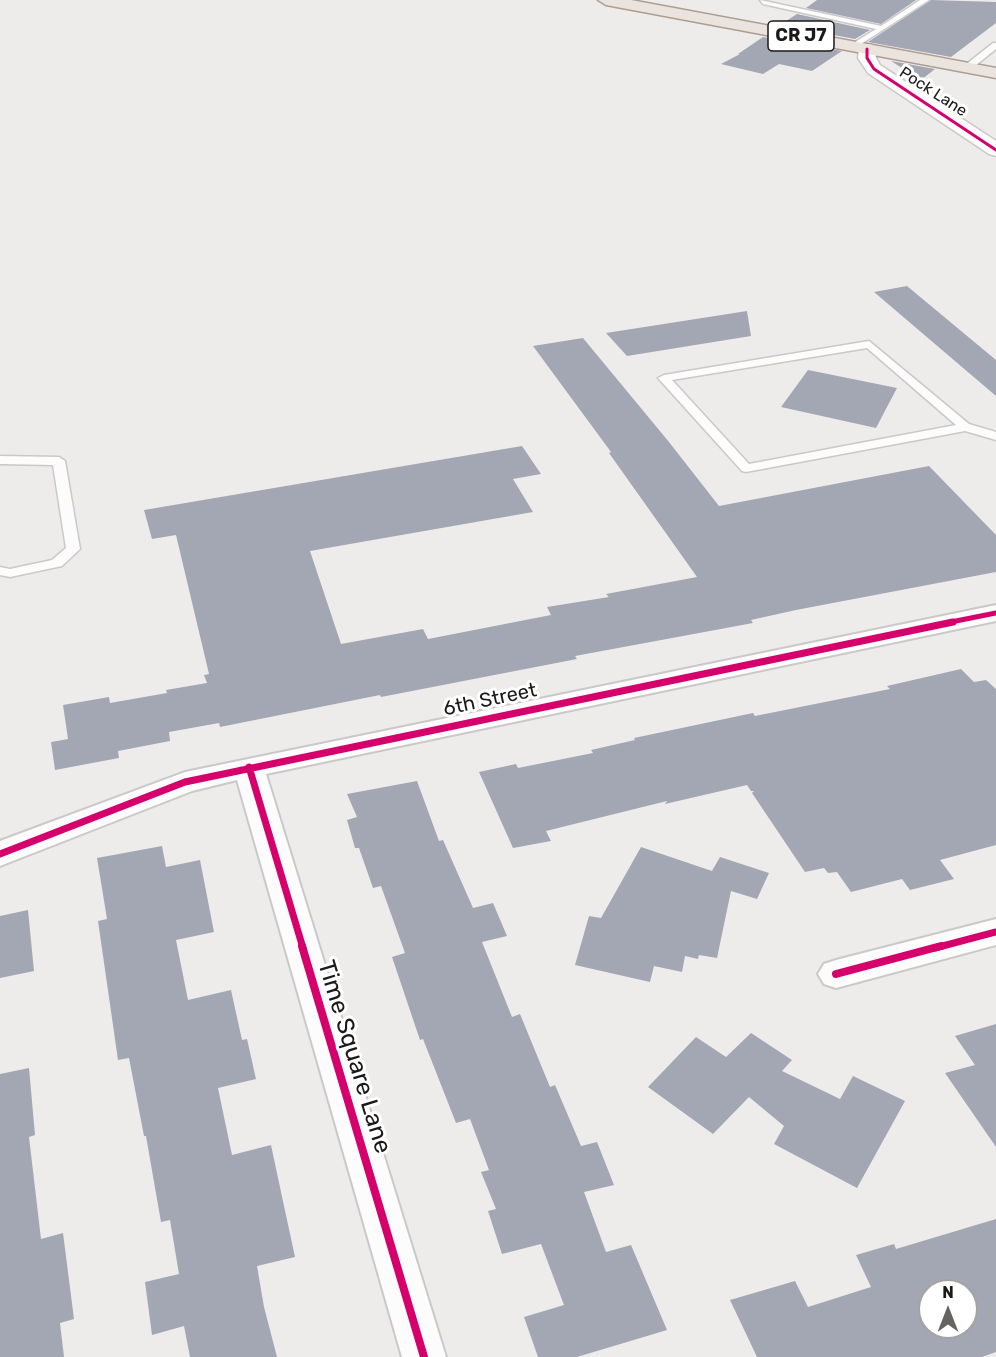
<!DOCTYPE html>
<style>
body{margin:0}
#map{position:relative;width:996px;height:1357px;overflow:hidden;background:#eeeceb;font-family:Rubik,sans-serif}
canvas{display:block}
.north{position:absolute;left:918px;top:1279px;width:60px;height:60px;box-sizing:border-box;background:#fff;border:2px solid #a4a3a3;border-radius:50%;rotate:0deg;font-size:16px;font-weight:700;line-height:24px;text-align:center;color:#1b1a19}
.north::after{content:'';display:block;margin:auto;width:21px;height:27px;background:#656462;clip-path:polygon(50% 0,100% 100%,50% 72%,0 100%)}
</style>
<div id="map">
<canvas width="996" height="1357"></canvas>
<div class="north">N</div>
</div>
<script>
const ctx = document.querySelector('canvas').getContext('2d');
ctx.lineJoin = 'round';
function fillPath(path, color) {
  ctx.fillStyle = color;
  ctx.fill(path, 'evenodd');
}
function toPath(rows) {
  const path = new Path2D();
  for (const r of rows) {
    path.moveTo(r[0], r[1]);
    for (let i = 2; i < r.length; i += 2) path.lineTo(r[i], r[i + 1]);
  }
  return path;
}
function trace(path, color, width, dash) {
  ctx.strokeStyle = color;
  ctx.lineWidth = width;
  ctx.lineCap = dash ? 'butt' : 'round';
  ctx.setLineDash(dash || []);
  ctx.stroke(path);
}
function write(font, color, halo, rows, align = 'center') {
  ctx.font = font + ' Rubik,sans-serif';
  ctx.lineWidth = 6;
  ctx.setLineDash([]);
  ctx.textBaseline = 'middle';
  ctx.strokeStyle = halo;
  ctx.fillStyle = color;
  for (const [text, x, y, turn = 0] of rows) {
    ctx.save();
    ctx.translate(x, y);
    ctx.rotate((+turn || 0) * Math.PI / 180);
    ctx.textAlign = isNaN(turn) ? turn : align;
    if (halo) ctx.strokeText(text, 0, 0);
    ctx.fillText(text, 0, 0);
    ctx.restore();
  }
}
fillPath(toPath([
 [817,0,916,0,881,24,806,8],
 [931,0,996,2,996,23,951,57,868,42],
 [797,14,870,30,855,39,780,25],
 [763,37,842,51,812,71,779,64,763,74,721,64,740,54,738,54],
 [891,61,935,69,921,80],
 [907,286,996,360,996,396,874,292],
 [747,311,751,336,627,356,606,333],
 [583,338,669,442,719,506,929,466,996,535,996,572,796,610,751,620,753,623,575,656,577,659,381,697,380,695,220,727,219,723,169,732,170,741,118,751,119,758,55,770,51,742,68,739,63,705,109,697,110,703,167,693,166,690,207,683,204,675,209,674,176,535,152,539,144,510,522,446,541,474,513,479,533,512,310,551,341,644,423,629,428,639,551,615,547,607,609,597,606,594,697,577,609,453,611,452,533,346],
 [808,370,897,388,876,428,781,407],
 [961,669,974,682,986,680,996,689,996,845,940,860,954,879,910,890,902,879,851,892,837,872,828,873,824,868,805,872,752,793,754,791,751,791,747,785,665,804,667,801,546,831,551,841,513,848,479,772,516,764,518,768,593,753,591,750,635,740,634,738,753,713,755,716,890,689,887,686],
 [417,781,439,841,443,840,473,908,493,903,507,936,482,942,512,1017,520,1014,550,1087,555,1085,581,1146,597,1142,614,1185,584,1192,606,1252,631,1245,667,1330,577,1357,538,1357,524,1317,564,1305,541,1244,502,1254,488,1211,496,1209,481,1172,489,1170,470,1119,456,1123,423,1039,420,1040,392,957,405,953,381,886,373,888,359,848,355,848,347,820,357,817,347,794],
 [162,846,166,867,200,860,214,932,176,940,188,1000,231,990,242,1040,247,1039,256,1079,218,1088,232,1155,271,1145,281,1192,295,1257,257,1266,264,1307,277,1357,190,1357,184,1326,152,1335,145,1282,179,1274,170,1220,161,1222,146,1136,144,1136,129,1058,118,1060,98,921,107,919,97,858],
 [641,847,712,871,720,857,769,873,757,899,731,891,717,958,699,955,698,959,685,956,682,972,654,966,650,982,575,965,589,916,601,918],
 [28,910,34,971,0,978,0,916],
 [996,1024,996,1147,945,1073,975,1065,955,1036],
 [751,1033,792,1060,782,1071,840,1099,853,1076,905,1101,857,1188,774,1144,784,1126,749,1097,713,1134,648,1087,696,1037,726,1057],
 [29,1068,35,1135,29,1137,41,1239,63,1233,74,1319,60,1323,64,1357,0,1357,0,1074],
 [996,1219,996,1352,982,1357,757,1357,730,1300,795,1281,808,1307,871,1287,856,1255,894,1244,896,1249],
 [930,1291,966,1291,966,1327,930,1327]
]), '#a3a7b3');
const lane = toPath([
 [760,0,881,26,920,0,929,0,855,48,851,46,852,44,876,29,763,4,760,0],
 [993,43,996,43,996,49,970,70,964,70,964,66,993,43],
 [869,341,969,424,996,432,996,440,965,431,746,472,742,471,658,378,664,375,869,341],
 [867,348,956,425,749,464,672,380,867,348],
 [0,456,59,457,65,461,80,549,62,566,10,577,0,575,0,567,10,569,52,560,66,548,53,465,0,464,0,456]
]);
const street = toPath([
 [996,605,996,621,266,774,446,1357,402,1357,237,780,192,791,0,866,0,841,185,772,996,605],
 [996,919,996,945,836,988,824,984,818,974,824,964,836,960,996,919]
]);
const secondary = toPath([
 [867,44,873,45,875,49,876,58,880,65,996,141,996,156,989,154,868,73,858,58,859,49,861,45,867,44]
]);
const primary = toPath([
 [598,0,631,0,996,68,996,78,606,5,598,0]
]);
trace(lane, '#cac8c8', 3);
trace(street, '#cac8c8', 4);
trace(secondary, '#cac8c8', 3);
trace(primary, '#ad9d93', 3);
fillPath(lane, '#fcfcfc');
fillPath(street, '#fcfcfc');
fillPath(secondary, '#fcfcfc');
fillPath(primary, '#ebe3dd');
trace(toPath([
 [867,49,867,58,874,69,996,150]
]), '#d6006c', 3);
trace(toPath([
 [946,623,996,613]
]), '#d6006c', 5);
trace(toPath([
 [249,767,303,948],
 [0,854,185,782,953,622],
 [935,948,996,932]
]), '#d6006c', 7);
trace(toPath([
 [302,946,424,1357],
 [836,974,941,946]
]), '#d6006c', 8);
write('16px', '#1b1a19', '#fff', [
 ["Pock Lane",933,92,33]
]);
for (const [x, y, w] of [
 [801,36,66]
]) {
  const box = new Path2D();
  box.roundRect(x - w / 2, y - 15, w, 30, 4.5);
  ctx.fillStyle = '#fff';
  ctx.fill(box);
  trace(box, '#1b1a19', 1.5);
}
write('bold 18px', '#1b1a19', null, [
 ["CR J7",801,36]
]);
write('20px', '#1b1a19', '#fff', [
 ["6th Street",490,700,-12]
]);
write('24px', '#1b1a19', '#fff', [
 ["Time Square Lane",354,1057,73]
]);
</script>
